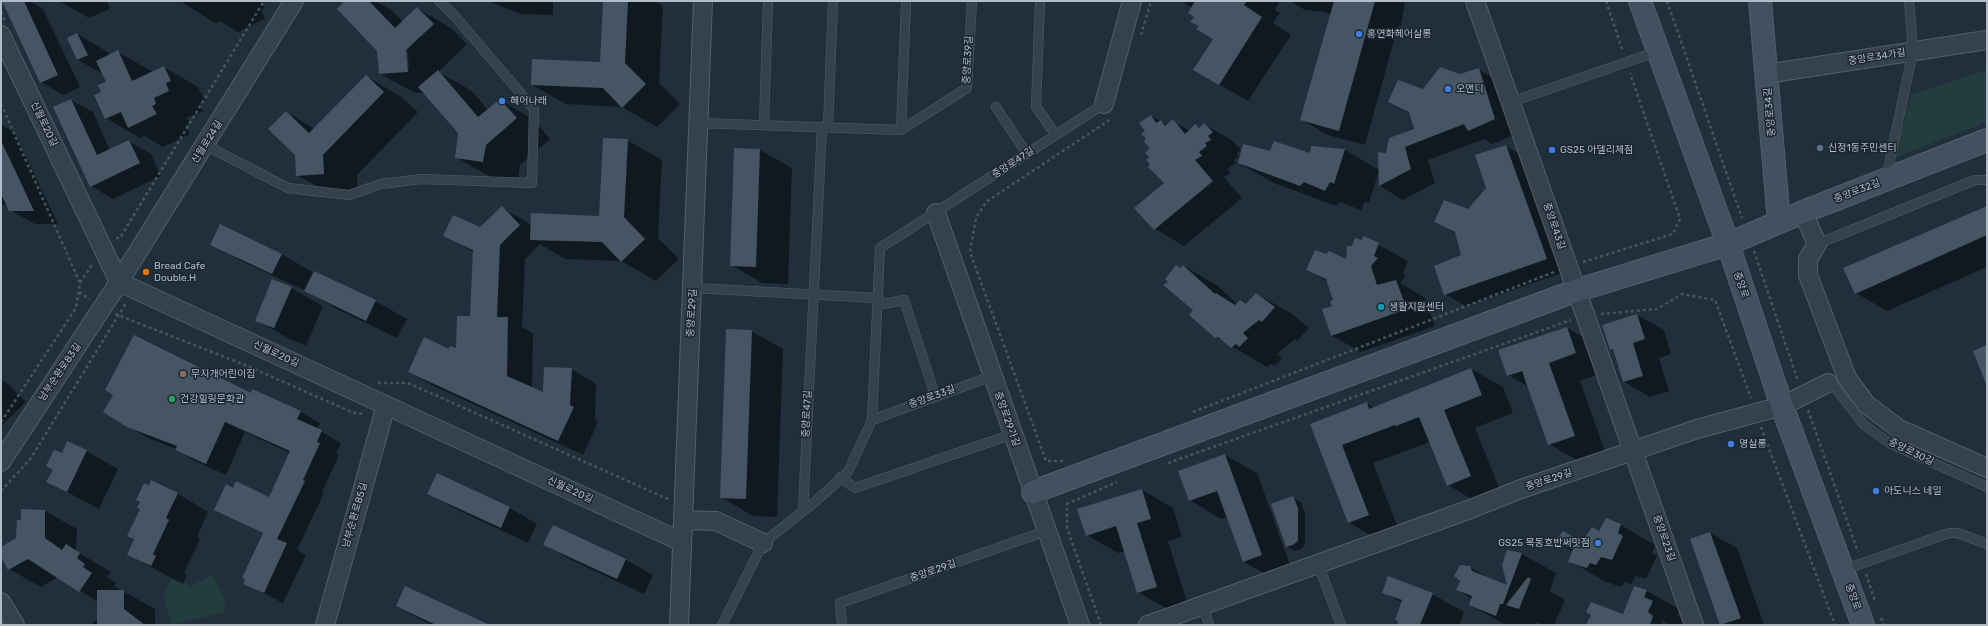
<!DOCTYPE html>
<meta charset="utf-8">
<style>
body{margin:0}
#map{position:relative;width:1988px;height:626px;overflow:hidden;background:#212f3c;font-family:Rubik,sans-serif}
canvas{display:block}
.frame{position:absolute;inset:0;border:2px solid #b1bcc8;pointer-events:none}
</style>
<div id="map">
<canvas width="1988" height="626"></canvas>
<div class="frame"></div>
</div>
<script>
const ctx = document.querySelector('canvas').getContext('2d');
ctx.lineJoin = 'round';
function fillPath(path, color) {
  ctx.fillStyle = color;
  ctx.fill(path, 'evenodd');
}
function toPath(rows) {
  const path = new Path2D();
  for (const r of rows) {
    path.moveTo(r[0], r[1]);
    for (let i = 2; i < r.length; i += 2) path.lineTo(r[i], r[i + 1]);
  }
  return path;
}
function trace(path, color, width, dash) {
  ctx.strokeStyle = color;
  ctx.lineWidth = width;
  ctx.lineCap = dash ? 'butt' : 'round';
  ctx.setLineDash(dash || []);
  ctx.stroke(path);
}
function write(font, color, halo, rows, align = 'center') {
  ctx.font = font + ' Rubik,"Noto Sans KR",sans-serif';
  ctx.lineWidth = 3;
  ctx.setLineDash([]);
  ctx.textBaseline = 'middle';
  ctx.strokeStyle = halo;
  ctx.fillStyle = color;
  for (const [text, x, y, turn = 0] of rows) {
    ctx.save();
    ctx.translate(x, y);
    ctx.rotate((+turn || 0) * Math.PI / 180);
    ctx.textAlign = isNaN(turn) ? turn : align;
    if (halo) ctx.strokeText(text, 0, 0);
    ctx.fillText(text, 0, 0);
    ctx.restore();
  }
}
fillPath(toPath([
 [1987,70,1987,122,1894,158,1911,95],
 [212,575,225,599,224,612,171,625,163,593,173,576,191,586]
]), '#233c3d');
fillPath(toPath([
 [11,1,30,1,43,9,80,87,63,95,41,82],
 [59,1,107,1,110,9,89,18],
 [180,1,266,1,262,3,265,8,261,10,265,19,238,32,220,21,215,23],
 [346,1,375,1,391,10,403,22,417,8,451,28,467,44,440,70,440,73,472,91,488,110,500,100,534,120,550,139,520,165,518,181,490,177,456,157,459,133,425,93,415,93,380,74,378,51],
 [405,45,407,45,409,69,406,66],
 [488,1,553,1,553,15,520,14],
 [604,1,655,1,663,6,659,83,680,104,657,127,622,107,566,104,532,85,601,63],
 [1182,1,1276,1,1279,3,1275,10,1280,13,1273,23,1291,35,1248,101,1194,70,1214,39,1200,26,1192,8],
 [1290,1,1405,1,1401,26,1398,26,1365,145,1328,135,1302,120,1331,15,1325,12,1305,10],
 [77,34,108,52,110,55,118,52,153,72,164,67,198,87,205,101,199,103,203,111,187,118,190,123,186,125,190,134,163,147,145,136,140,138,106,118,102,92,107,82,103,74,78,60,68,38],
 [1478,69,1502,83,1519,133,1492,144,1484,139,1428,160,1435,183,1403,200,1380,186,1379,171,1369,203,1365,201,1361,210,1339,202,1336,206,1274,183,1239,163,1270,152,1311,154,1345,150,1379,170,1387,154,1415,130,1411,114,1389,101],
 [366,76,400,96,418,112,357,175,358,194,331,195,297,175,296,154,287,112,315,129],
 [71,100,93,112,110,150,129,141,151,154,161,176,113,199,91,186],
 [1,105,5,114,1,113],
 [1151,116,1168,125,1173,121,1190,131,1196,126,1200,128,1204,124,1233,141,1241,150,1237,153,1239,157,1234,160,1236,163,1227,169,1231,173,1224,177,1242,198,1184,246,1155,229,1136,208,1166,183,1151,164,1151,148,1147,131],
 [1,125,14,132,58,224,35,224,10,210,7,204,1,206],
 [627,140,662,160,658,238,679,259,656,281,621,261,565,259,540,244,525,259,522,327,533,333,532,388,544,394,571,369,596,384,595,420,598,422,583,455,434,386,409,372,449,350,457,350,471,317,474,252,445,235,480,229,502,208,527,222,531,227,600,217],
 [1506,146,1527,159,1568,271,1466,306,1445,294,1462,255,1457,234,1435,222,1469,211,1487,188],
 [735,149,760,150,792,168,788,284,762,283,731,265],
 [1987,209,1987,267,1887,311,1856,293],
 [1364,237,1408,261,1403,273,1406,275,1400,283,1425,298,1435,326,1361,352,1332,336,1334,300,1327,281,1307,270,1346,261,1353,247],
 [211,244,281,254,314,273,375,301,407,319,397,338,337,309,304,290,243,262],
 [1184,266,1218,286,1237,304,1247,305,1257,294,1292,314,1309,328,1297,341,1295,339,1277,354,1282,358,1275,366,1271,364,1267,367,1216,337,1194,310,1181,269],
 [291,288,323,306,306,346,288,338,256,320],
 [1637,315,1664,330,1671,354,1659,358,1669,391,1650,397,1623,381,1614,351,1611,349],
 [1567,328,1599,346,1607,371,1580,381,1606,454,1580,462,1549,444,1529,387,1508,375],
 [751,331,783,349,777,517,753,516,721,497],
 [1471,369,1503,387,1513,413,1475,428,1502,495,1480,504,1448,485,1430,442,1373,463,1400,533,1380,541,1348,522,1311,425,1367,403,1374,408],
 [1,380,7,383,26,402,2,425],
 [251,394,301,412,320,423,317,429,341,443,336,453,339,455,322,492,324,493,297,550,306,555,283,603,244,583,264,534,215,509,233,489,269,498,290,453,245,432,226,475,195,461,176,449,148,438,128,426],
 [86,451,118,469,99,509,48,482,62,455],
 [1225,455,1257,473,1293,573,1276,580,1244,562,1228,516,1221,519,1190,500],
 [438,475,510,508,537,524,528,543,456,509,429,494],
 [1142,490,1173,508,1182,537,1168,541,1188,605,1169,610,1138,592,1125,551,1118,553,1087,535],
 [177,493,208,512,197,537,200,539,184,573,187,575,183,584,128,555,135,539,141,502],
 [1293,498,1301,502,1305,513,1305,545,1301,549,1294,551,1286,546],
 [22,510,45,511,77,529,76,551,111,572,107,577,116,583,114,586,155,609,155,625,91,625,98,618,98,602,58,577,41,587,9,569,1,553,17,539,22,521],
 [1607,519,1621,525,1655,545,1652,553,1657,556,1646,579,1636,576,1631,584,1625,582,1621,587,1604,581,1570,561,1573,552,1556,542,1582,543,1599,532],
 [553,526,626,560,653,575,644,594,571,560,545,545],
 [1710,533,1737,548,1764,625,1721,624],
 [1508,551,1522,554,1556,573,1550,591,1565,600,1554,625,1542,625,1538,623,1535,623,1535,625,1506,625,1470,605,1472,599,1457,590,1470,567,1493,581,1509,587],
 [1635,587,1647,591,1681,610,1678,616,1687,621,1686,625,1670,625,1662,620,1662,623,1666,625,1590,625,1623,616],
 [1383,592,1432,594,1464,612,1459,625,1398,625,1402,603],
 [397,606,486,625,431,625]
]), '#0007');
fillPath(toPath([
 [2,1,24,1,58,75,40,83],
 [345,1,369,1,395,28,417,7,434,24,406,50,408,72,379,74,377,51,337,9],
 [603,1,628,1,625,63,646,84,622,108,603,88,531,85,532,59,600,62],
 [1195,1,1247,1,1244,5,1262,17,1219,85,1193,70,1213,39,1196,29,1199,26,1190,22,1194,17,1188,13],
 [1334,1,1375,1,1339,131,1300,120],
 [77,33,88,55,77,60,67,38],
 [118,50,132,81,164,66,171,81,166,83,169,91,154,98,156,104,152,106,157,114,128,128,121,112,105,119,94,95,101,92,98,85,106,82,96,61],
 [1440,67,1460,74,1479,68,1495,119,1468,131,1464,124,1405,147,1411,169,1379,186,1378,152,1386,153,1389,138,1414,129,1409,112,1388,102,1398,80,1423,89],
 [438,70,478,117,500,99,517,118,486,145,483,162,455,158,458,133,418,87],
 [366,75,384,92,323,155,324,174,296,176,295,155,268,129,286,111,309,133],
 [71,99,97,155,129,140,140,163,90,187,53,107],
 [1151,115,1156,123,1161,120,1165,126,1173,119,1185,134,1195,124,1199,128,1204,123,1213,132,1208,136,1211,140,1205,143,1207,146,1199,152,1202,156,1195,160,1213,181,1154,230,1134,208,1164,183,1148,167,1150,164,1146,160,1149,157,1145,153,1150,148,1144,142,1146,138,1141,134,1145,131,1139,123],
 [603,138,628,139,624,217,645,239,621,262,602,242,530,240,531,213,599,216],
 [1,141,14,168,34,211,9,211,1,194],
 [1274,141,1310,153,1311,146,1345,149,1334,184,1330,182,1325,191,1304,182,1300,186,1238,163,1243,144,1270,151],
 [1506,145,1547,259,1444,295,1434,266,1461,255,1455,232,1434,222,1444,200,1468,209,1486,188,1475,155],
 [734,148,760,149,756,267,730,266],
 [502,206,520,225,500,245,497,317,508,317,507,376,543,392,544,367,572,368,570,405,574,407,558,441,408,372,424,337,449,349,450,346,456,348,457,316,470,316,473,250,443,236,453,215,480,227],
 [1987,206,1987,235,1855,294,1843,268],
 [220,224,282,254,272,274,210,245],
 [1364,236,1379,243,1374,256,1378,258,1371,266,1377,285,1396,280,1407,309,1331,336,1322,309,1332,306,1330,301,1333,300,1326,279,1306,270,1315,250,1326,254,1329,251,1346,259,1347,246,1352,246,1355,238,1361,240],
 [1176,265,1180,268,1183,265,1215,294,1216,293,1235,305,1240,300,1246,304,1256,293,1275,307,1262,322,1259,320,1243,333,1248,338,1239,347,1236,344,1231,348,1218,337,1215,338,1189,315,1193,310,1163,285,1168,282,1165,279],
 [314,271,376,300,366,321,304,291],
 [272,279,292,287,274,328,255,321],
 [1637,314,1645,339,1633,343,1643,376,1623,382,1613,349,1610,350,1602,325],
 [1567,327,1576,353,1549,363,1575,436,1548,445,1522,371,1507,376,1498,350],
 [726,329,752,330,746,499,720,498],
 [134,335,251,393,252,389,301,411,297,419,322,430,317,442,320,443,303,480,305,481,277,539,287,543,264,593,243,584,245,579,242,578,263,533,214,510,226,484,233,488,236,481,269,497,290,451,225,422,206,464,175,450,177,446,127,427,103,412,113,395,105,390],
 [1987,345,1987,384,1986,384,1973,351],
 [1471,368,1482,395,1444,410,1471,476,1447,486,1419,417,1396,426,1395,425,1342,445,1369,515,1348,523,1310,424,1367,402,1369,409],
 [67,441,87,450,67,492,46,482,53,470,46,466,54,450,62,453],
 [1225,454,1262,555,1243,562,1217,491,1189,501,1178,471],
 [437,473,510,507,501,528,427,494],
 [151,480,178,493,166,518,169,520,153,554,156,556,151,566,127,555,134,539,127,536,140,509,137,508,140,502,136,500,144,483,149,485],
 [1142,489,1151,519,1137,523,1157,587,1137,593,1116,526,1086,536,1077,509],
 [1293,496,1298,508,1298,541,1293,545,1286,547,1271,504],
 [21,509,45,510,45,538,62,550,66,544,80,553,77,558,85,564,83,567,92,573,79,592,28,559,8,570,1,556,1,547,16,538,17,520,21,520],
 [1606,518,1621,524,1618,533,1623,536,1612,560,1601,557,1596,565,1590,563,1587,568,1568,562,1573,549,1554,542,1563,531,1582,542,1592,527,1599,531],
 [553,525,626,559,617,579,543,545],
 [1710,532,1741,618,1720,625,1690,539],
 [1507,550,1522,553,1503,604,1500,604,1496,616,1469,605,1472,596,1456,590,1460,581,1454,576,1460,565,1470,566,1472,571,1507,585,1502,565],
 [1388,576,1433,593,1420,625,1397,625,1398,621,1395,620,1402,600,1382,593],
 [1528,577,1531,579,1519,609,1506,605],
 [405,586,490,625,436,625,396,606],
 [1634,586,1647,590,1644,597,1653,601,1648,612,1653,616,1650,625,1586,625,1591,615,1586,612,1591,602,1623,614],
 [97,590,124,590,124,609,145,625,97,625]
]), '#455563');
const lane = toPath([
 [1040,1,1036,107,1056,135],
 [1511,102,1659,51],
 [996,107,1027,154],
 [699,123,901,130,967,88,972,1],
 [764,124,768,1],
 [828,127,833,1],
 [901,130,906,1],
 [205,145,288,188,349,195,381,184,421,179,532,183,534,109,453,14,439,1],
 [1886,179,1913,51,1909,1],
 [1817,244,1975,180,1987,180],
 [693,288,878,298],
 [877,305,904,300,935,395],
 [1831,382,1864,425,1891,444,1987,487],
 [872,420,992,376],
 [840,477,855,488,1013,434],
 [803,510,822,127],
 [1318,564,1341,625],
 [1843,570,1949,533,1958,533,1987,544],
 [1203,605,1209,625],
 [722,625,763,543,816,501,848,472,872,420,880,248,1104,104],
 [842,625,840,603,1046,531]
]);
const street = toPath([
 [1475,1,1694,625],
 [1,35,119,282,682,542],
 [1766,74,1987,40],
 [1104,104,1132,1],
 [1803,212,1817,244,1808,259,1808,275,1847,378,1866,404,1899,429,1987,468],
 [936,213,1080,625],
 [1,462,119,282,294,1],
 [683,520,716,521,763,543],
 [1,602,15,625],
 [325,625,386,405],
 [679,625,703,1],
 [1148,625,1468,510,1521,489,1697,429,1782,406,1828,383]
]);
const secondary = toPath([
 [1640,1,1728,244,1782,406,1863,625],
 [1760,1,1779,222],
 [1033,492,1575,291,1728,244,1803,212,1987,140]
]);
trace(lane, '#545f6a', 10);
trace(street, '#545f6a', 20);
trace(secondary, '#545f6a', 24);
trace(toPath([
 [1606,1,1623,52],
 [1667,1,1742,218],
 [1,12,5,21],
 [1141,35,1151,1],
 [1,104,80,283],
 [116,238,120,238,264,1],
 [1754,251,1798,381],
 [1583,262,1673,234,1680,219,1630,73],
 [79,292,90,299],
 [115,314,245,365,354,413,364,414],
 [1601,314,1657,309,1682,294,1715,300,1751,398],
 [378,383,408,383,668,499],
 [1808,410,1858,552],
 [1193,412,1554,272],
 [1,422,76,308,80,283,93,263],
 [1761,427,1835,625],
 [1063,461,1046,461,970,252,976,218,986,202,1111,119],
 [1168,463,1571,320],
 [1,491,31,458,126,303],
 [1866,574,1875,601],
 [1881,618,1884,625],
 [1101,625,1067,528,1067,504,1117,482]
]), '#41595a', 2.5, [3, 3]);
trace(lane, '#35414c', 9);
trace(street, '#35414c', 18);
trace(secondary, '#43505f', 22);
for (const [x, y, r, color] of [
 [1359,34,4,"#3f7fe0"],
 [1448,89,4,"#3f7fe0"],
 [502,101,4,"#3f7fe0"],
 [1820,148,4,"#5c6f8a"],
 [1552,150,4,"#3f7fe0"],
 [146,272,4,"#e8710a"],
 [1381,307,4,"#0f9aa8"],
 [183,374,4,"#8d6e63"],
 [172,399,4,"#2e9e5b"],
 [1731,444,4,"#3f7fe0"],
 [1876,491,4,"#3f7fe0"],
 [1598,543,4,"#3f7fe0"]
]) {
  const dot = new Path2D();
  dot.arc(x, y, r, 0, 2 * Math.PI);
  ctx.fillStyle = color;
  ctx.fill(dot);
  trace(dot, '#1b2631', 1.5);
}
write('10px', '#b1bcc8', '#1b2631', [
 ["홍연화헤어살롱",1367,34],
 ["오앤디",1456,89],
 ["헤어나래",510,101],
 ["신정1동주민센터",1828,148],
 ["GS25 아델리체점",1560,150],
 ["Bread Cafe",154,266],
 ["Double.H",154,278],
 ["생활지원센터",1389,307],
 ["무지개어린이집",191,374],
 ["건강힐링문화관",180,399],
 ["명살롱",1739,444],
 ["아도니스 네일",1884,491],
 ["GS25 목동호반써밋점",1590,543,"right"]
], 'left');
write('10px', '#b1bcc8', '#1b2631', [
 ["중앙로34가길",1877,57,-9],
 ["중앙로39길",968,60,-87],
 ["중앙로34길",1770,112,-95],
 ["신월로20길",44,124,64],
 ["신월로24길",207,142,-58],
 ["중앙로47길",1013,163,-33],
 ["중앙로32길",1857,191,-21],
 ["중앙로43길",1554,226,71],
 ["중앙로",1741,285,71],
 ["중앙로29길",692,313,-87],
 ["신월로20길",276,354,25],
 ["남부순환로83길",60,372,-56],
 ["중앙로33길",932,397,-20],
 ["중앙로47길",807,414,-87],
 ["중앙로29가길",1007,419,70],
 ["중앙로30길",1911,452,26],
 ["중앙로29길",1549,480,-18],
 ["신월로20길",570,490,25],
 ["남부순환로85길",355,515,-74],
 ["중앙로23길",1664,538,71],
 ["중앙로29길",933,571,-19],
 ["중앙로",1853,597,70]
]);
</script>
